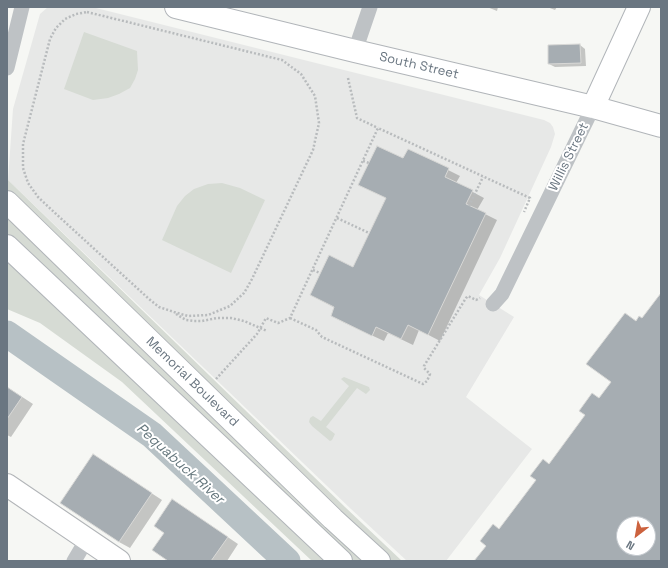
<!DOCTYPE html>
<style>
body{margin:0}
#map{position:relative;width:668px;height:568px;overflow:hidden;background:#f6f7f4;font-family:"Space Grotesk",sans-serif}
canvas{display:block}
.frame{position:absolute;inset:0;border:8px solid #6a7681;pointer-events:none}
.north{position:absolute;left:616px;top:516px;width:40px;height:40px;box-sizing:border-box;background:#fff;border:1px solid #c3c8cd;border-radius:50%;rotate:211deg;font-size:11px;font-weight:700;line-height:16px;text-align:center;color:#6a7681}
.north::after{content:'';display:block;margin:auto;width:14px;height:18px;background:#cc623e;clip-path:polygon(50% 0,100% 100%,50% 72%,0 100%)}
</style>
<div id="map">
<canvas width="668" height="568"></canvas>
<div class="frame"></div>
<div class="north">N</div>
</div>
<script>
const ctx = document.querySelector('canvas').getContext('2d');
ctx.lineJoin = 'round';
function fillPath(path, color) {
  ctx.fillStyle = color;
  ctx.fill(path, 'evenodd');
}
function toPath(rows) {
  const path = new Path2D();
  for (const r of rows) {
    path.moveTo(r[0], r[1]);
    for (let i = 2; i < r.length; i += 2) path.lineTo(r[i], r[i + 1]);
  }
  return path;
}
function trace(path, color, width, dash) {
  ctx.strokeStyle = color;
  ctx.lineWidth = width;
  ctx.lineCap = dash ? 'butt' : 'round';
  ctx.setLineDash(dash || []);
  ctx.stroke(path);
}
function write(font, color, halo, rows, align = 'center') {
  ctx.font = font + ' "Space Grotesk",sans-serif';
  ctx.lineWidth = 4;
  ctx.setLineDash([]);
  ctx.textBaseline = 'middle';
  ctx.strokeStyle = halo;
  ctx.fillStyle = color;
  for (const [text, x, y, turn = 0] of rows) {
    ctx.save();
    ctx.translate(x, y);
    ctx.rotate((+turn || 0) * Math.PI / 180);
    ctx.textAlign = isNaN(turn) ? turn : align;
    if (halo) ctx.strokeText(text, 0, 0);
    ctx.fillText(text, 0, 0);
    ctx.restore();
  }
}
fillPath(toPath([
 [48,7,92,7,544,120,550,123,553,127,555,134,551,147,500,258,479,295,514,317,466,397,532,449,446,561,407,561,351,509,8,180,13,109,40,14]
]), '#e7e8e7');
fillPath(toPath([
 [84,32,137,51,138,70,135,79,130,88,119,94,108,98,93,100,64,89],
 [7,179,345,507,402,561,312,561,122,382,40,323,7,309],
 [222,183,240,188,265,200,231,273,162,240,177,206,185,196,194,189,208,184],
 [344,377,369,387,370,390,366,394,357,388,326,427,335,434,332,440,330,441,312,426,309,422,310,418,313,416,321,421,349,386,341,379]
]), '#d6dbd4');
fillPath(toPath([
 [487,7,498,7,497,11],
 [547,7,557,7,555,10],
 [580,45,585,49,586,66,555,67,549,64],
 [408,150,460,176,456,183,484,198,477,210,497,220,440,341,419,330,413,345,388,333,384,341,343,322,335,308,311,295,353,268,386,198,360,185,404,159],
 [7,387,33,404,11,437,7,435],
 [93,455,162,500,130,548,119,542],
 [183,507,238,544,227,561,170,561,165,532]
]), '#0003');
trace(toPath([
 [7,334,152,435,287,561]
]), '#b7c1c5', 27);
const building = toPath([
 [580,44,581,63,548,64,548,45,580,44],
 [377,146,403,158,408,149,449,168,445,177,473,190,466,204,486,213,428,335,408,325,401,339,376,327,372,336,331,316,334,307,310,295,329,255,353,267,386,198,358,185,377,146],
 [661,293,661,561,474,561,486,546,480,541,493,524,499,529,536,480,530,476,543,459,549,464,585,415,579,411,592,393,599,398,611,382,586,364,625,313,636,321,639,316,642,318,661,293],
 [624,524,648,524,648,548,624,548,624,524],
 [7,387,22,397,7,419,7,387],
 [93,454,152,493,119,542,60,503,93,454],
 [172,499,228,537,211,561,168,561,152,550,164,533,154,526,172,499]
]);
fillPath(building, '#a6adb2');
trace(building, '#d8d8d6', 1);
const secondary = toPath([
 [176,7,355,51,593,107,661,126],
 [593,107,639,7],
 [7,202,333,519,379,561],
 [7,246,341,561]
]);
const trunk = toPath([
 [7,485,119,561]
]);
trace(secondary, '#b1b5b9', 24);
trace(trunk, '#b2b5b8', 24);
trace(toPath([
 [87,12,282,60,301,74,315,96,319,123,313,150,252,279,244,293,230,306,208,315,188,316,174,312,159,307,149,299,55,213,38,197,28,183,23,168,23,144,50,39,56,28,65,19,76,14,87,12],
 [348,78,357,118,378,128],
 [363,161,369,163],
 [469,206,483,177],
 [337,218,369,233],
 [313,270,320,273],
 [176,314,186,320,194,321,202,321,217,318,231,318,244,321,267,331],
 [290,318,316,330,322,337,423,384,427,381,430,374,424,368,424,366,466,298,468,296,476,300,480,298],
 [216,379,257,334,266,318,278,323,290,318,378,128,530,198,524,212]
]), '#b8bbbd', 2.5, [2, 2]);
trace(toPath([
 [355,51,370,7],
 [7,68,22,7],
 [493,304,502,294,593,107],
 [74,561,87,539]
]), '#bec2c5', 15);
trace(secondary, '#fff', 22);
trace(trunk, '#fff', 22);
write('13px', '#6a7681', '#fff', [
 ["South Street",419,66,13],
 ["Willis Street",569,157,-64],
 ["Memorial Boulevard",192,382,44]
]);
write('italic 14px', '#65777d', '#fff', [
 ["Pequabuck River",180,464,42]
]);
</script>
